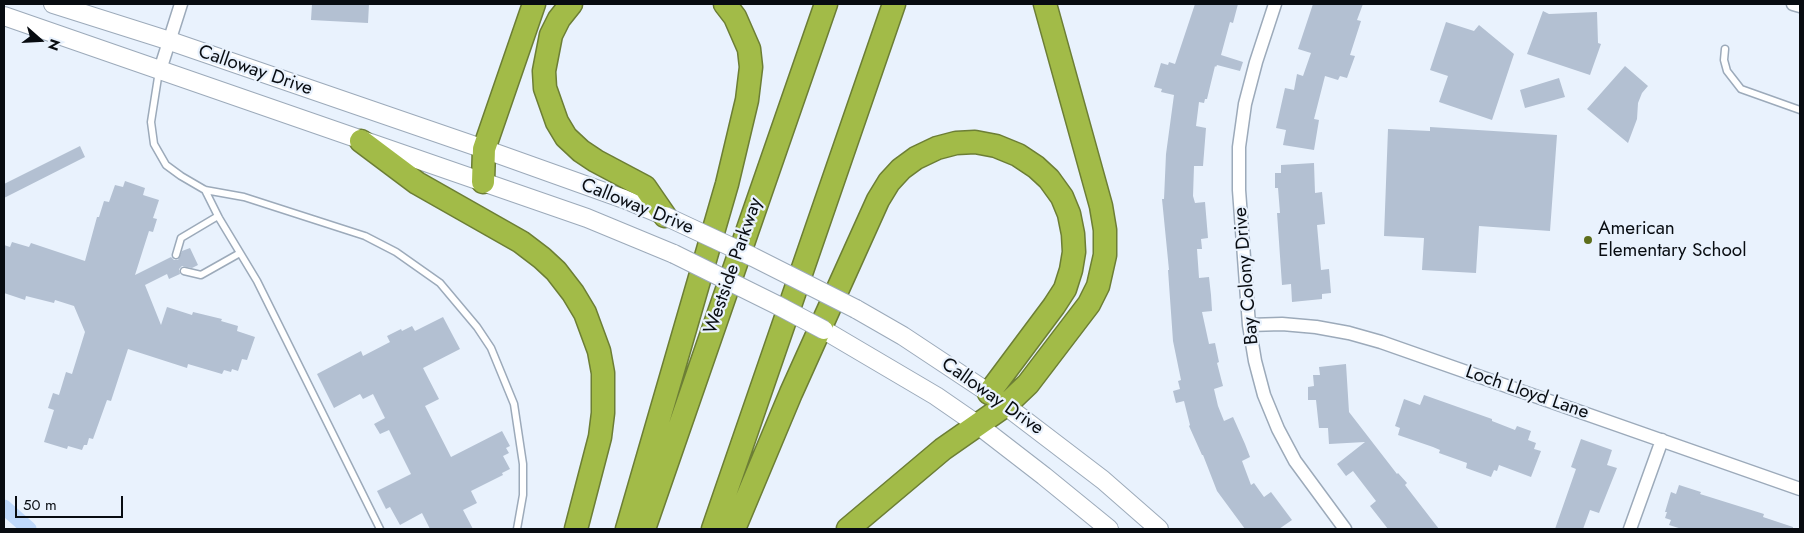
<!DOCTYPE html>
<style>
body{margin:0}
#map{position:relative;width:1804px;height:533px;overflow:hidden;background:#e9f2fd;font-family:Jost,sans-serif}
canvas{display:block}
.frame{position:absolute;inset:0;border:5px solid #080c11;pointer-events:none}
.north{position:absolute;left:15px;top:15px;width:50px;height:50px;-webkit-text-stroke:4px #e9f2fd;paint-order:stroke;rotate:109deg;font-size:14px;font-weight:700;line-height:20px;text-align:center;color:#080c11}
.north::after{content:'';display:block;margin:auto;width:18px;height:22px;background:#080c11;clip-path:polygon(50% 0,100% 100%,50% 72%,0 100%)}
.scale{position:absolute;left:15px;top:496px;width:108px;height:22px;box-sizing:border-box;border:2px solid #080c11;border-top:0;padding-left:6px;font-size:15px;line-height:18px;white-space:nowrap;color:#080c11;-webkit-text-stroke:4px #e9f2fd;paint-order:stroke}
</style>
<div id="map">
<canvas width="1804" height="533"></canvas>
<div class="frame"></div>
<div class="north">N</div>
<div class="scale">50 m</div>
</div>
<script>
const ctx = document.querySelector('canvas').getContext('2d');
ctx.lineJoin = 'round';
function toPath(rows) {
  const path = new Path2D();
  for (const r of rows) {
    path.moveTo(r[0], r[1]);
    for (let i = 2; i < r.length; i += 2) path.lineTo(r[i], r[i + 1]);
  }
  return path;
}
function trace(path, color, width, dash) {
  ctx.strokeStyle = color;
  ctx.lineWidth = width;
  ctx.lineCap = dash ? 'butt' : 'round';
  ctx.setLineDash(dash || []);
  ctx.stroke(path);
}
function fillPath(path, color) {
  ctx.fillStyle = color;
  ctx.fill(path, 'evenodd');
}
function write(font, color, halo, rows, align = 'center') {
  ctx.font = font + ' Jost,sans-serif';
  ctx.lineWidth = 4.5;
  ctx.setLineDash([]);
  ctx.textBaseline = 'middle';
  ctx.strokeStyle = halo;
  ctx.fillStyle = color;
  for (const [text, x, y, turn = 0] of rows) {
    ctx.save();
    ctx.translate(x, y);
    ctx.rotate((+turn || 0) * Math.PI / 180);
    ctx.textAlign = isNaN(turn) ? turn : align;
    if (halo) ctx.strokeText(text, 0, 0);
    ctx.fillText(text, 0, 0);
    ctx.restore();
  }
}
trace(toPath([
 [4,507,29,529]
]), '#bfd9fb', 15);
fillPath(toPath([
 [312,4,369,4,368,23,311,20],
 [1195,4,1238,4,1233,23,1230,22,1221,55,1243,62,1240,71,1217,65,1216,67,1215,66,1207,99,1205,99,1204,103,1199,102,1196,126,1206,128,1203,166,1194,166,1193,196,1195,203,1205,202,1208,238,1201,239,1202,249,1197,249,1199,278,1209,277,1211,295,1212,311,1202,312,1209,344,1215,343,1219,362,1217,363,1223,386,1214,389,1218,406,1224,421,1233,417,1245,444,1250,457,1242,461,1251,485,1254,483,1264,497,1271,492,1292,520,1279,529,1245,529,1217,491,1203,455,1202,455,1189,426,1190,425,1184,401,1176,403,1173,391,1180,389,1178,381,1181,380,1173,341,1168,270,1169,270,1162,199,1164,199,1166,154,1174,95,1161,92,1162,89,1154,87,1161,63,1168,65,1169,62,1175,64],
 [1313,4,1363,4,1357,20,1361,21,1350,55,1355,56,1347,78,1340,76,1338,80,1325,76,1314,119,1319,120,1314,150,1283,145,1286,130,1276,128,1285,88,1294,90,1297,74,1303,76,1311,53,1298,49],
 [1543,11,1549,14,1597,12,1598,43,1601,44,1590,75,1527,54],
 [1446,22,1474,31,1479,25,1514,54,1492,120,1439,102,1448,76,1430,70],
 [1625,66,1648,86,1642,93,1638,103,1637,119,1628,143,1587,109],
 [1559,78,1565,97,1525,108,1520,90],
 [1430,127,1557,135,1550,231,1479,226,1476,273,1422,270,1424,238,1384,236,1388,129,1430,131],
 [80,146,85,157,4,198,4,184],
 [1314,163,1315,193,1322,192,1325,224,1317,225,1321,270,1329,269,1331,293,1322,294,1322,299,1292,302,1291,284,1282,285,1277,213,1280,213,1278,188,1275,188,1275,173,1281,173,1281,165],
 [125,181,145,188,143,195,159,200,153,218,157,219,153,232,149,231,135,275,171,257,174,260,178,260,182,251,190,248,198,265,192,268,182,266,179,269,180,274,169,279,167,274,145,285,161,325,167,307,192,315,193,312,222,319,221,321,238,326,237,331,255,337,247,360,242,359,238,371,232,369,231,372,224,370,222,374,188,364,187,368,128,349,111,401,107,400,93,439,89,438,87,445,84,445,82,450,68,446,67,449,44,442,54,410,48,408,53,393,59,395,66,372,72,374,85,332,74,306,55,300,54,303,26,296,25,300,4,293,4,245,10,247,12,242,29,247,31,243,85,261,97,217,99,217,104,201,109,202,115,185,123,187],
 [443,317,460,349,423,368,439,399,425,406,451,457,502,431,510,446,506,448,509,453,503,456,510,469,502,473,503,475,471,491,477,503,463,510,473,529,430,529,422,513,400,525,390,507,386,509,377,491,411,474,389,430,380,434,374,424,385,418,373,394,363,399,360,394,334,408,317,374,361,351,363,356,390,342,387,336,401,329,402,331,412,326,415,331],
 [1346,364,1349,412,1397,474,1398,473,1407,483,1405,485,1439,529,1388,529,1370,506,1376,501,1353,471,1346,476,1337,464,1365,442,1329,444,1328,428,1319,428,1316,400,1308,400,1308,387,1314,386,1313,375,1320,375,1319,367],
 [1424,395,1492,419,1492,421,1515,430,1517,426,1531,431,1528,440,1536,443,1534,449,1541,451,1531,477,1499,465,1497,471,1494,470,1491,477,1466,468,1467,463,1439,453,1440,450,1433,447,1398,435,1400,428,1395,426,1404,399,1420,405],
 [1581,439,1612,450,1607,465,1617,468,1599,513,1590,510,1583,529,1555,529,1576,469,1571,467],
 [1679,485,1701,492,1700,494,1764,514,1763,517,1793,527,1793,529,1682,529,1669,525,1671,520,1665,518,1667,512,1665,512,1671,492,1676,494]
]), '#b3c0d2');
const lane = toPath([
 [1725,49,1724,60,1727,71,1741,89,1800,110],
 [159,71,151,122,154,144,166,165,181,176,205,190,244,197,365,236,396,252,440,283,477,327,491,348,514,404,523,464,523,495,517,529],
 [205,190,219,218,257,281,380,529],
 [176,255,181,238,218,216],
 [184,271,201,275,240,253]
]);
const street = toPath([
 [1275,4,1256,62,1245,104,1239,147,1239,190,1249,325,1255,361,1264,395,1278,429,1295,461,1345,529],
 [1793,4,1800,6],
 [160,70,181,4],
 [1249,325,1282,324,1316,327,1349,333,1381,342,1800,489],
 [1630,529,1662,440]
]);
const secondary = toPath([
 [53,4,170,41,484,149,624,199,665,216],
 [4,16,587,218,674,254],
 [856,309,903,336,989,393,1103,480,1159,529],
 [824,330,936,396,978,425,1044,476,1109,529]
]);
const highway = toPath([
 [571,4,559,19,551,35,544,71,545,88,557,122,566,137,581,151,596,161,645,187,665,216],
 [361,141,417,183,521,242,542,258,556,271,573,293,585,313,599,351,603,373,603,413,600,437,576,529],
 [483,182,484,149,534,4],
 [627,529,727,184,747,100,751,67,749,49,735,17,725,4],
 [644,529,826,4],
 [713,529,894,4],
 [734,529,791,393,878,200,889,182,901,169,916,158,937,148,956,143,975,142,996,146,1018,155,1036,167,1049,179,1062,197,1069,214,1073,234,1074,252,1071,270,1065,289,1054,306,989,393],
 [848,529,943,449,1006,405,1028,384,1089,304,1098,286,1105,255,1105,230,1101,206,1045,4]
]);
trace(lane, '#9caaba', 9);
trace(street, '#9caaba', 15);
trace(secondary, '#9caaba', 20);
trace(highway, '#6c7e35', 25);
trace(lane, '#fff', 6);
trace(street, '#fff', 12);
trace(secondary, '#fff', 18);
trace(highway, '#a2bb48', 22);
const secondaryBridge = toPath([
 [665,216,753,257,856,309],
 [674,254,777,305,824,330]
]);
trace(secondaryBridge, '#9caaba', 20, []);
trace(secondaryBridge, '#fff', 18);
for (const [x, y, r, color] of [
 [1588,240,5,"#5d6e1b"]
]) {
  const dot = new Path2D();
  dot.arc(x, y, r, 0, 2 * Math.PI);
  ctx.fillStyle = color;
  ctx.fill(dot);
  trace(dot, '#e9f2fd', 2);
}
write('19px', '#080c11', '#e9f2fd', [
 ["Calloway Drive",255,71,19],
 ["Calloway Drive",637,207,22],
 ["Westside Parkway",734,266,-71],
 ["Bay Colony Drive",1247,276,-95],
 ["Loch Lloyd Lane",1527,393,19],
 ["Calloway Drive",992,397,35]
]);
write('19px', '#080c11', '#e9f2fd', [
 ["American",1598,229],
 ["Elementary School",1598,251]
], 'left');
</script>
